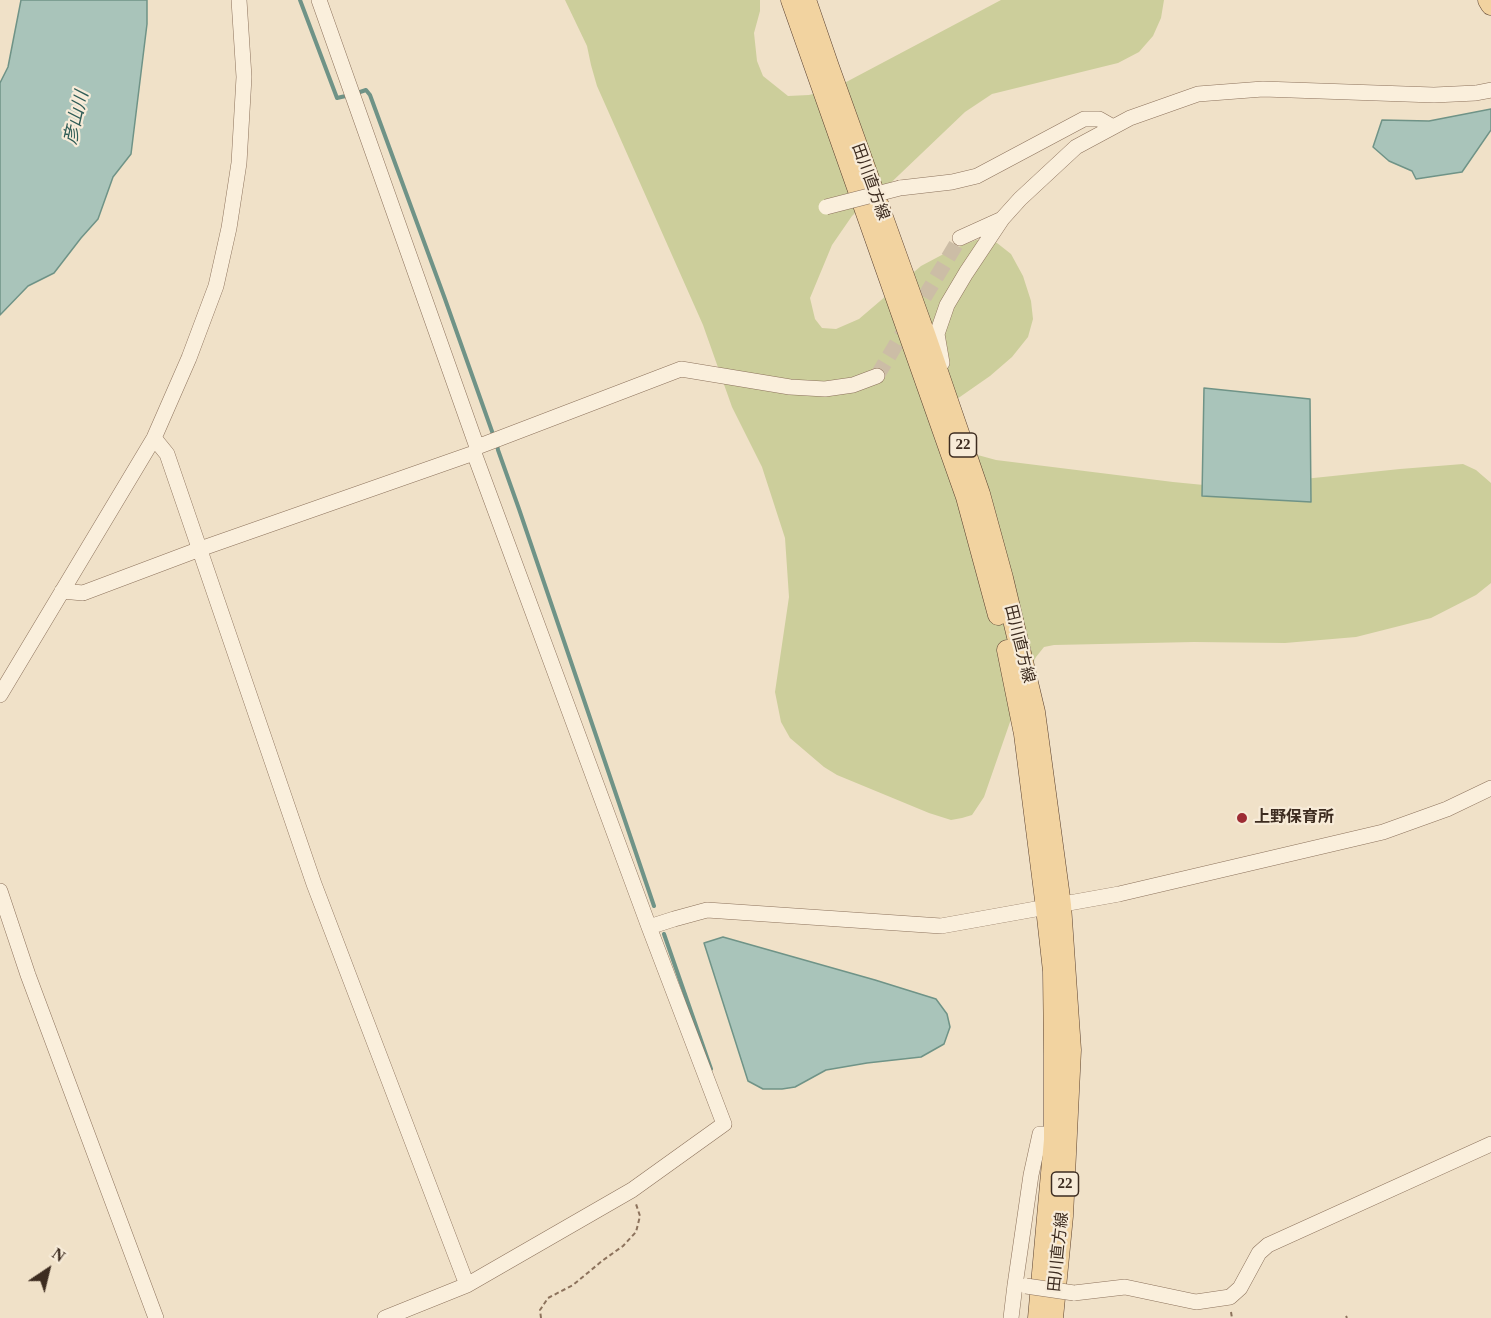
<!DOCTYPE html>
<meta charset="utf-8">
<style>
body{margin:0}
#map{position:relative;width:1491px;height:1318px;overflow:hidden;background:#f0e1c8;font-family:"Times New Roman",serif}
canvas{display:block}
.north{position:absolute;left:18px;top:1240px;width:60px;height:60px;-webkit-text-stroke:4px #f7ebd8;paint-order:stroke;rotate:35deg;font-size:16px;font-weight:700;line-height:24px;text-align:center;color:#3d2c20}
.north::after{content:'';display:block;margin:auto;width:21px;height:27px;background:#3d2c20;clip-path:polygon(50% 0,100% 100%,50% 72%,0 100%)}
</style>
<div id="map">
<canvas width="1491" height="1318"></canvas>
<div class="north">N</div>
</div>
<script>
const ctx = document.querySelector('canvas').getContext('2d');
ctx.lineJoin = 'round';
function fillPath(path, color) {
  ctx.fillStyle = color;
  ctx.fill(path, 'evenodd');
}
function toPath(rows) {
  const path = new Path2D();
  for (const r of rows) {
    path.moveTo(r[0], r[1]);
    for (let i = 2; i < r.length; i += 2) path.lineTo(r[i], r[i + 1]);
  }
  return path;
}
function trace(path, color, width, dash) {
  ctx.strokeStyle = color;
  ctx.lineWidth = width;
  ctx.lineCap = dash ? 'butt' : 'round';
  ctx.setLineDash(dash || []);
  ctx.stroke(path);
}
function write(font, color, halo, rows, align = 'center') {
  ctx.font = font + ' "Times New Roman","Noto Sans JP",serif';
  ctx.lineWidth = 4.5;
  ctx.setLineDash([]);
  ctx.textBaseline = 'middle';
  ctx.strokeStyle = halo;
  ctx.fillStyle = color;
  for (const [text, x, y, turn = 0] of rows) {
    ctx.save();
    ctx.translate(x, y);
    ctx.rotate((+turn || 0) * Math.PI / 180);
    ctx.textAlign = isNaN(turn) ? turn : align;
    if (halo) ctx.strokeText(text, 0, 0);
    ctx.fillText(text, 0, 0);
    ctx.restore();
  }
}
fillPath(toPath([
 [565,0,760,0,760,11,754,33,757,61,763,76,788,96,809,95,833,89,1001,0,1164,0,1161,18,1153,36,1139,52,1118,63,992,94,965,112,878,195,865,203,852,216,832,245,810,298,815,319,822,328,836,329,859,319,921,266,953,249,976,240,988,238,997,243,1011,254,1023,276,1031,301,1033,319,1028,337,1012,357,990,376,957,399,974,454,996,460,1173,482,1214,486,1275,482,1400,469,1463,464,1476,470,1491,483,1491,583,1476,595,1431,618,1356,637,1285,643,1194,642,1054,645,1044,647,1036,657,1026,676,984,797,972,815,962,818,951,820,929,813,837,775,824,767,790,738,781,722,775,692,789,597,785,538,762,467,732,407,703,325,597,86,591,65,587,46]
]), '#ccce9b');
const water = toPath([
 [21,0,147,0,147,24,131,154,113,177,98,219,81,238,54,273,28,286,0,315,0,83,8,67,21,0],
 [1491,109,1491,130,1462,172,1416,179,1412,171,1389,161,1373,147,1382,120,1429,121,1491,109],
 [1204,388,1310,399,1311,502,1202,496,1204,388],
 [723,937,875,980,936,999,947,1014,950,1027,944,1044,921,1057,867,1063,826,1070,795,1087,782,1089,763,1089,748,1081,704,943,723,937]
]);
fillPath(water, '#a9c4ba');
trace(water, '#6f9387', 1.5);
trace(toPath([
 [300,0,337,98,350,95],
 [357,93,366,90,370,95,445,299,494,437],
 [497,444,498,450,519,509,654,906],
 [664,934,711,1069]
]), '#6f9387', 4);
trace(toPath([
 [877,376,960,238]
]), '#ccbda6', 15, [15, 8]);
const minor = toPath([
 [319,0,477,447],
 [900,188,952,182,977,176,1084,119,1099,119,1113,127],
 [960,238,1002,219],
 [942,363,937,334,947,305,966,273,1002,219,1020,199,1076,147,1130,118,1198,94,1263,89,1434,95,1476,93,1491,90],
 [154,438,167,454,314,884,467,1285],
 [62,591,83,593,200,549,474,453,477,447,681,369,790,387,825,389,853,385,877,376],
 [0,695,154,438,189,358,216,286,229,228,239,163,244,77,239,0],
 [0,891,28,975,156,1318],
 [649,927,674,919,707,910,941,926,1119,894,1383,832,1447,809,1491,788],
 [1074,1293,1125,1287,1196,1302,1230,1297,1240,1288,1259,1253,1268,1245,1491,1144],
 [385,1318,467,1285,632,1190,724,1124,649,927,474,453],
 [1011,1318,1015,1285,1031,1175,1040,1134,1054,1134]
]);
const major = toPath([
 [791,0,966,497,998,615],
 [806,0,829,67,926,337,980,494,1003,578,1035,712,1061,905,1071,1050,1063,1216,1053,1318],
 [1488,0,1491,5],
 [1007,650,1024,734,1046,908,1053,971,1054,1055,1054,1140,1038,1318]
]);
trace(minor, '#8c725c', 16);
trace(major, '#5a4130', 21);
trace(toPath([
 [1231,1312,1232,1318],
 [1346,1316,1347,1318],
 [541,1318,540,1310,548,1298,573,1285,602,1261,623,1246,636,1232,640,1216,636,1204]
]), '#8c725c', 2, [4.5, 3]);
trace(minor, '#faefdc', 15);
trace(major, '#f2d3a0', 20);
const minorBridge = toPath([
 [826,207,900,188],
 [1026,1286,1074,1293]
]);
trace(minorBridge, '#8c725c', 16, []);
trace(minorBridge, '#faefdc', 15);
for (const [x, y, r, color] of [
 [1242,818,6,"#9d2b34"]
]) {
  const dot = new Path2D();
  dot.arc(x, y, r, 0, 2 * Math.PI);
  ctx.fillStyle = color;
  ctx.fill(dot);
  trace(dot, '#f7ebd8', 2);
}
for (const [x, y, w] of [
 [963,445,27],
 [1065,1184,27]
]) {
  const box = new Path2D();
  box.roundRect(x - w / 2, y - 12, w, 24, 4.5);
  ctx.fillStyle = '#f7ebd8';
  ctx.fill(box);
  trace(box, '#3d2c20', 1.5);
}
write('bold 15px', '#3d2c20', null, [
 ["22",963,445],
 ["22",1065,1184]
]);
write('16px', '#3d2c20', '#f7ebd8', [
 ["田川直方線",870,182,70],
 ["田川直方線",1019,644,76],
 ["田川直方線",1059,1252,-84]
]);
write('bold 16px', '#3d2c20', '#f7ebd8', [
 ["上野保育所",1254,818]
], 'left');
write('italic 18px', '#2f5c56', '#f7ebd8', [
 ["彦山川",77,118,-77]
]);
</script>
